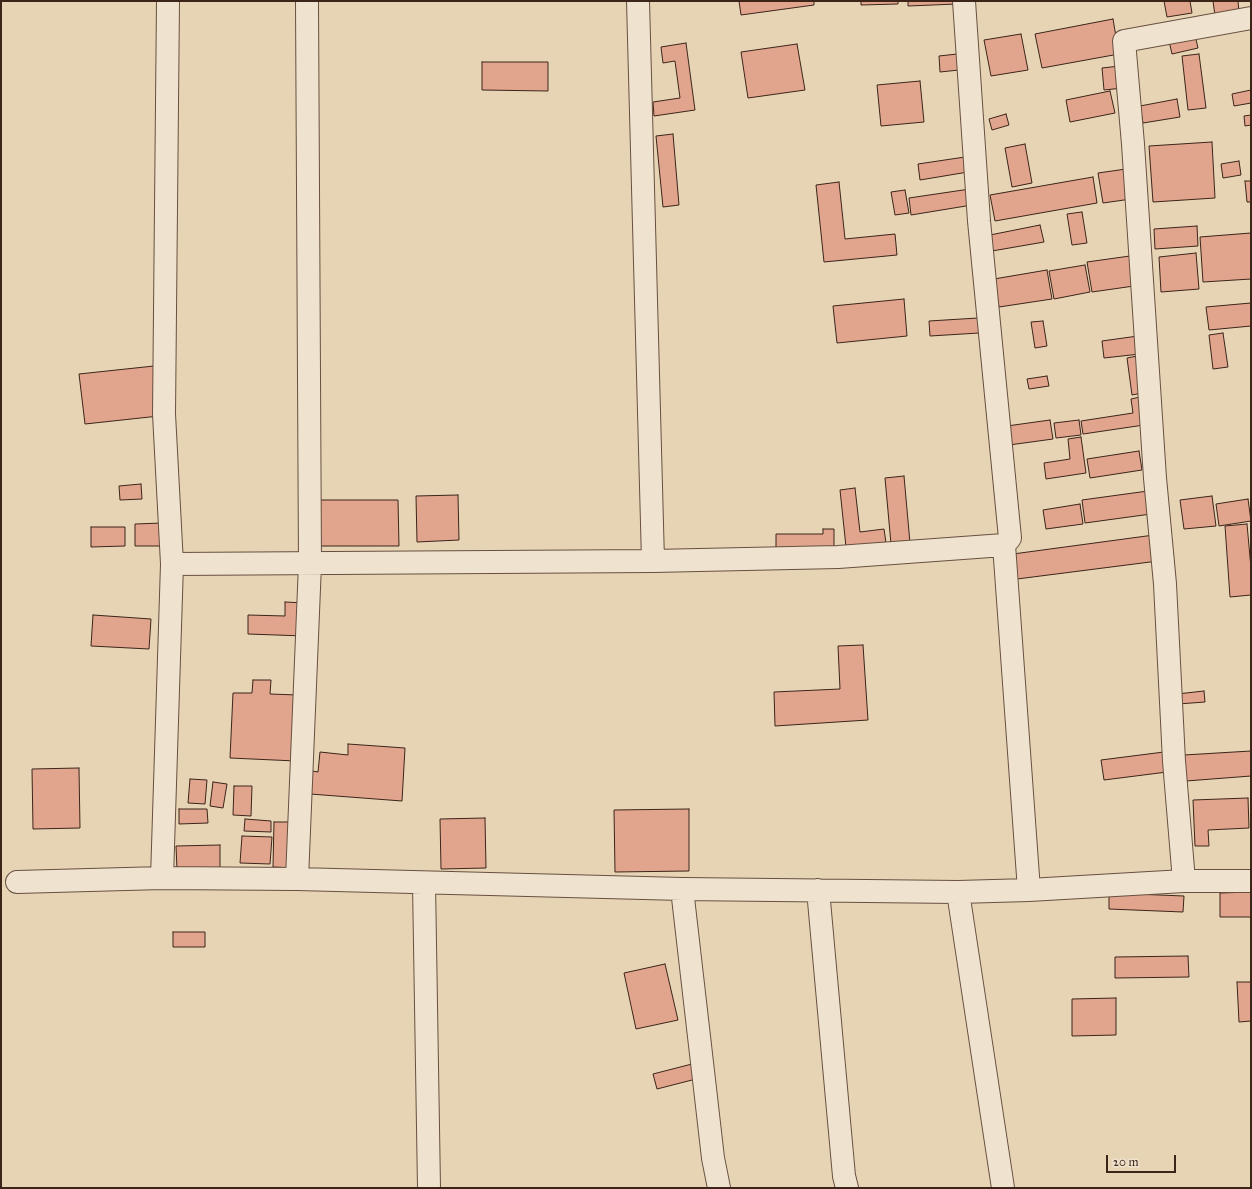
<!DOCTYPE html>
<style>
body{margin:0}
#map{position:relative;width:1252px;height:1189px;overflow:hidden;background:#e7d4b5;font-family:"IM FELL Great Primer",serif}
canvas{display:block}
.frame{position:absolute;inset:0;border:2px solid #3c2419;pointer-events:none}
.scale{position:absolute;left:1106px;top:1155px;width:70px;height:18px;box-sizing:border-box;border:2px solid #3c2419;border-top:0;padding-left:5px;font-size:12px;line-height:14px;white-space:nowrap;color:#3c2419;-webkit-text-stroke:3px #efe3cf;paint-order:stroke}
</style>
<div id="map">
<canvas width="1252" height="1189"></canvas>
<div class="frame"></div>
<div class="scale">20 m</div>
</div>
<script>
const ctx = document.querySelector('canvas').getContext('2d');
ctx.lineJoin = 'round';
function fillPath(path, color) {
  ctx.fillStyle = color;
  ctx.fill(path, 'evenodd');
}
function toPath(rows) {
  const path = new Path2D();
  for (const r of rows) {
    path.moveTo(r[0], r[1]);
    for (let i = 2; i < r.length; i += 2) path.lineTo(r[i], r[i + 1]);
  }
  return path;
}
function trace(path, color, width, dash) {
  ctx.strokeStyle = color;
  ctx.lineWidth = width;
  ctx.lineCap = dash ? 'butt' : 'round';
  ctx.setLineDash(dash || []);
  ctx.stroke(path);
}
const building = toPath([
 [739,1,814,1,814,5,741,15,739,1],
 [861,1,898,1,898,4,861,5,861,1],
 [908,1,956,1,957,4,908,6,908,1],
 [1164,1,1190,1,1192,13,1167,17,1164,1],
 [1213,1,1238,1,1239,13,1215,16,1213,1],
 [1113,19,1119,54,1042,68,1035,34,1113,19],
 [1021,34,1028,70,991,76,984,40,1021,34],
 [1195,35,1198,48,1172,54,1169,41,1195,35],
 [686,43,695,110,654,116,653,102,680,98,675,61,663,63,661,47,686,43],
 [797,44,805,90,748,98,741,52,797,44],
 [957,54,959,70,940,72,939,56,957,54],
 [1199,54,1206,108,1188,110,1182,56,1199,54],
 [482,62,548,62,548,91,482,90,482,62],
 [1120,66,1123,88,1104,90,1102,68,1120,66],
 [920,81,924,122,881,126,877,85,920,81],
 [1251,90,1251,103,1234,106,1232,94,1251,90],
 [1110,91,1115,113,1070,122,1066,100,1110,91],
 [1177,99,1180,117,1143,123,1140,106,1177,99],
 [1006,114,1009,125,992,130,989,119,1006,114],
 [1251,115,1251,125,1245,126,1244,116,1251,115],
 [673,134,679,205,663,207,656,136,673,134],
 [1212,142,1215,198,1153,202,1149,146,1212,142],
 [1025,144,1032,183,1012,187,1005,148,1025,144],
 [965,157,968,172,920,180,918,164,965,157],
 [1239,161,1241,175,1223,178,1221,164,1239,161],
 [1126,169,1131,199,1103,203,1098,173,1126,169],
 [1093,177,1097,203,995,221,990,195,1093,177],
 [1245,181,1251,181,1251,202,1247,202,1245,181],
 [839,182,845,239,895,234,897,255,824,262,816,185,839,182],
 [970,189,972,205,911,215,909,198,970,189],
 [905,190,909,213,895,215,891,192,905,190],
 [1082,212,1087,243,1072,245,1067,214,1082,212],
 [1040,225,1044,242,992,251,990,235,1040,225],
 [1197,226,1198,246,1155,249,1154,229,1197,226],
 [1251,233,1251,279,1203,282,1200,237,1251,233],
 [1196,253,1199,289,1161,292,1159,257,1196,253],
 [1130,256,1134,286,1092,292,1087,262,1130,256],
 [1085,265,1090,292,1054,299,1049,271,1085,265],
 [1047,270,1052,299,999,307,994,279,1047,270],
 [904,299,907,336,837,343,833,306,904,299],
 [1251,303,1251,326,1209,330,1206,307,1251,303],
 [978,318,979,333,930,336,929,321,978,318],
 [1043,321,1047,346,1035,348,1031,322,1043,321],
 [1223,333,1228,367,1213,369,1209,335,1223,333],
 [1138,336,1140,354,1104,358,1102,341,1138,336],
 [1137,356,1142,393,1132,395,1127,358,1137,356],
 [154,366,159,416,85,424,79,374,154,366],
 [1047,376,1049,386,1029,389,1027,379,1047,376],
 [1140,397,1144,425,1083,434,1081,421,1133,413,1131,399,1140,397],
 [1050,420,1053,439,1009,445,1007,426,1050,420],
 [1079,420,1081,435,1056,438,1054,423,1079,420],
 [1081,437,1086,473,1046,479,1044,463,1070,459,1068,439,1081,437],
 [1139,451,1142,470,1090,478,1087,459,1139,451],
 [904,476,910,543,891,544,885,478,904,476],
 [141,484,142,499,120,500,119,486,141,484],
 [855,488,860,532,884,529,886,543,846,547,840,490,855,488],
 [1148,491,1151,514,1085,523,1082,500,1148,491],
 [458,495,459,540,417,542,416,496,458,495],
 [1212,496,1216,526,1184,529,1180,500,1212,496],
 [1248,499,1251,521,1219,526,1216,504,1248,499],
 [318,500,398,500,399,546,318,546,318,500],
 [1080,504,1083,524,1046,529,1043,510,1080,504],
 [162,523,162,546,135,546,135,524,162,523],
 [1247,524,1251,568,1251,595,1230,597,1225,526,1247,524],
 [91,527,125,527,125,546,91,547,91,527],
 [823,529,834,529,834,549,776,549,776,534,823,534,823,529],
 [1154,535,1158,561,1017,579,1013,554,1154,535],
 [285,602,305,603,304,636,248,634,248,615,285,616,285,602],
 [93,615,151,619,149,649,91,646,93,615],
 [863,645,868,720,775,726,774,692,840,689,838,646,863,645],
 [253,680,271,680,270,694,298,695,296,761,230,758,233,693,252,693,253,680],
 [1204,691,1205,702,1178,704,1177,694,1204,691],
 [348,744,405,748,402,801,310,794,312,771,318,772,320,752,348,755,348,744],
 [1251,751,1251,776,1186,781,1184,755,1251,751],
 [1164,752,1167,772,1104,780,1101,760,1164,752],
 [79,768,80,828,33,829,32,769,79,768],
 [190,779,207,780,205,804,188,803,190,779],
 [213,782,227,784,223,808,210,806,213,782],
 [234,786,252,786,251,816,233,815,234,786],
 [1248,798,1249,828,1208,830,1209,846,1195,846,1193,800,1248,798],
 [179,809,207,809,208,823,179,824,179,809],
 [689,809,689,871,615,872,614,810,689,809],
 [485,818,486,868,441,869,440,819,485,818],
 [245,819,271,821,271,832,244,831,245,819],
 [274,822,294,822,294,868,273,867,274,822],
 [242,836,272,837,270,864,240,863,242,836],
 [220,845,220,869,177,870,176,846,220,845],
 [1251,892,1251,917,1220,917,1220,893,1251,892],
 [1109,893,1184,896,1183,912,1109,909,1109,893],
 [173,932,205,932,205,947,173,947,173,932],
 [1188,956,1189,977,1115,978,1115,957,1188,956],
 [665,964,678,1020,636,1029,624,973,665,964],
 [1237,982,1251,982,1251,1021,1239,1022,1237,982],
 [1116,998,1116,1035,1072,1036,1072,999,1116,998],
 [692,1064,696,1079,657,1089,653,1074,692,1064]
]);
fillPath(building, '#e1a58d');
trace(building, '#3c2419', 1);
const minor = toPath([
 [638,1,653,561],
 [964,1,979,221,1010,538,1004,545,1029,890],
 [172,564,653,561,838,557,1004,545],
 [162,878,172,564,164,414,168,1],
 [297,879,310,564,307,1],
 [1184,881,1174,761,1165,584,1155,478,1133,144,1124,41,1251,18],
 [17,882,162,878,297,879,682,889,958,892,1029,890,1184,881,1251,881],
 [424,883,429,1188],
 [682,889,713,1158,719,1188],
 [818,890,844,1176,847,1188],
 [958,892,1003,1188]
]);
trace(minor, '#675040', 24);
trace(minor, '#efe3cf', 22);
</script>
